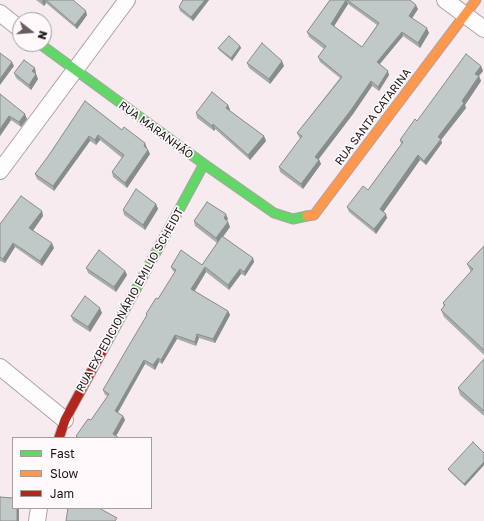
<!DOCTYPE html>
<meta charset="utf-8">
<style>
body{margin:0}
#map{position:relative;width:484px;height:521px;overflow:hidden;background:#f7ebef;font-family:"Golos Text",sans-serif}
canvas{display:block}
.legend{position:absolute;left:12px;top:437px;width:140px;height:72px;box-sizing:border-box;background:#fef9fa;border:1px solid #a39d9e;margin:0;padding:5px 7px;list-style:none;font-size:12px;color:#1b1215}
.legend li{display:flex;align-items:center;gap:8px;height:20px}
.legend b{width:20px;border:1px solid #a39d9e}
.north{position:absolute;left:12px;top:12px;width:40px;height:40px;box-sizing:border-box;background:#fef9fa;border:1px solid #a39d9e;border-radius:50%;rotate:107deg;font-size:11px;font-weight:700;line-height:16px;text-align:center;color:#1b1215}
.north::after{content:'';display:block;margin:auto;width:14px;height:18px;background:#685e61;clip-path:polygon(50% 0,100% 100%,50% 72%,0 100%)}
</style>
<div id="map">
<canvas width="484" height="521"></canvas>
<ul class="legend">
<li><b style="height:5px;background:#63d668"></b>Fast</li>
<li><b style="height:5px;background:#ff974d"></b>Slow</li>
<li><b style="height:5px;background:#b3261e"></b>Jam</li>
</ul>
<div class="north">N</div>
</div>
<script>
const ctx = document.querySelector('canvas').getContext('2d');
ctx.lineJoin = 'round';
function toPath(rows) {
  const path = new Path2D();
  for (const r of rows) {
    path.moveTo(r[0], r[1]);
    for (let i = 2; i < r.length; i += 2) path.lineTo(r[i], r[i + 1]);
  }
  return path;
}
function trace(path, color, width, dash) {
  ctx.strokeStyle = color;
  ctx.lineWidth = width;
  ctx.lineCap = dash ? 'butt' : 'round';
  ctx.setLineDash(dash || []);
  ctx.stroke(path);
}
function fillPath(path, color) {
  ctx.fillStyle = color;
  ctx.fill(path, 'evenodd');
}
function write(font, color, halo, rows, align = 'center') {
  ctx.font = font + ' "Golos Text",sans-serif';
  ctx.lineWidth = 3.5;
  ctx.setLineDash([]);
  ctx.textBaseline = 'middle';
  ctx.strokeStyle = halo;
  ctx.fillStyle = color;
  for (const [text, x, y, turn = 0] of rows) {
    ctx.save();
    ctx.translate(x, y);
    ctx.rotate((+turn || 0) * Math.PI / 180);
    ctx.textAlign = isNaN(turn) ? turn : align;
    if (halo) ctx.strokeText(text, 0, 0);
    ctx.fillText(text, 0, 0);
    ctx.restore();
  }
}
const street = toPath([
 [445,0,484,29],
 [0,13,20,29],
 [0,171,127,0],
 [0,367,65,420],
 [37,521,39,508]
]);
const fast = toPath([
 [40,44,204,164,274,213,293,219,307,216],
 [104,348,204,164]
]);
const slow = toPath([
 [307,216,314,215,476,0]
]);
const jam = toPath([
 [59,438,65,420,104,348]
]);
trace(street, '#ada2a6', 18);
trace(fast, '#ada2a6', 11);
trace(slow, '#ada2a6', 11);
trace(jam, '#ada2a6', 11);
trace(street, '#fefcfd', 16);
trace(fast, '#63d668', 9);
trace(slow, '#ff974d', 9);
trace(jam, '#b3261e', 9);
fillPath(toPath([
 [36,0,73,0,87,15,77,29,46,3,44,6],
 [183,0,209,0,193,21,180,11,179,7],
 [330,0,410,0,418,9,412,18,429,33,420,48,403,36,380,64,389,75,379,91,372,86,353,114,319,159,321,164,303,189,280,172,279,167,301,139,299,137,297,133,340,78,320,62,318,57,324,49,309,37,307,32],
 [348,4,377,25,362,47,334,26],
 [240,46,241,48,232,61,219,50,218,48],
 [247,63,284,66,270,84,249,68],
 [481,66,483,71,479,76,481,81,465,105,466,108,441,140,442,143,426,165,420,160,383,212,387,218,376,234,349,212,347,207,368,190,401,144,400,140,417,121],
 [14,73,36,73,36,74,38,79,31,90,16,78],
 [0,94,27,119,21,127,11,120,0,136],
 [85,101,122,130,147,148,150,154,127,188,113,177,112,172,122,158,100,140,96,145,90,141,54,191,37,179,35,174,49,155],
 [228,105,230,110,229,110,264,136,266,141,250,160,215,129,214,131,197,118,196,113],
 [156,204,158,209,145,230,124,215,123,210],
 [42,211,43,216,33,231,54,248,42,266,15,247,5,263,0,261,0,224],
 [228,219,227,220,230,227,223,237,253,258,254,262,245,276,241,274,229,290,206,272,194,291,228,311,230,315,215,343,199,338,196,346,177,339,162,364,159,362,155,370,145,364,118,413,123,416,125,420,116,436,119,438,77,438,76,436,91,420,108,396,105,395,103,390,147,316,146,314,158,299,175,272,173,271,171,267,202,265,217,243,195,226,194,221],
 [484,246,484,355,444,317,441,310,444,307,443,303,471,272,467,264],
 [86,268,125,271,127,275,116,292,88,273],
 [102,313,90,332,73,321,71,316],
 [484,359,484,416,460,395,458,388],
 [484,453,484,465,465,486,449,471,448,469]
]), '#a6adac');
fillPath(toPath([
 [43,0,45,0,46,3,44,6,42,1],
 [205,0,209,0,193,21,191,17],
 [346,0,348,4,333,28,331,24],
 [416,5,418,9,411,20,409,16],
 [86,11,87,15,77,29,75,25],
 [427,28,429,33,420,48,418,43],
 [402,32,403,36,378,66,377,62],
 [240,46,241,48,232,61,231,58],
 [282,61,284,66,270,84,269,79],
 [12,62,14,66,0,85,0,79],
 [481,66,483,71,477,78,475,74],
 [35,68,36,73,34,76,32,71],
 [388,71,389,75,379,91,378,87],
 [36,74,38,79,31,90,29,85],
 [479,76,481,81,465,105,466,108,441,140,442,143,426,165,424,161,438,137],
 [371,81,372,86,353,114,317,161,315,157],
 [228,105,230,110,227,113,226,108],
 [25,114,27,119,21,127,19,122],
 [9,116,11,120,0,136,0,129],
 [213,124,215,129,214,131,212,126],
 [98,135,100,140,96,145,95,140],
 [89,136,90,141,54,191,53,186],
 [264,136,266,141,250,160,248,155],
 [145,143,147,148,146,151,144,146],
 [148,150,150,154,127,188,125,183],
 [418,155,420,160,382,214,380,209],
 [319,160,321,164,303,189,301,184],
 [156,204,158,209,145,230,143,225],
 [42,211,43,216,31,233,29,228],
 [226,214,228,219,226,222,224,218],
 [386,214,387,218,376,234,374,229],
 [228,222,230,227,218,243,216,238],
 [13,243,15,247,5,263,3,259],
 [52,243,54,248,42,266,40,261],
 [253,258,254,262,245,276,244,272],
 [205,267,206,272,193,294,191,289],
 [240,269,241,274,229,290,228,285],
 [125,271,127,275,116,292,114,287],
 [100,308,102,313,90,332,88,327],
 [228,311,230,315,215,343,213,339],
 [197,334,199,338,196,346,195,342],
 [175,335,177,339,162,364,161,360],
 [158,358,159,362,155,370,153,365],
 [144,360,145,364,116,415,115,411],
 [123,416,125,420,115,438,113,434],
 [484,462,484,465,465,486,464,484],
 [17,508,19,508,19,521,17,521]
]), '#878d8c');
const building = toPath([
 [46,0,73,0,86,11,75,25,46,0],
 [183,0,205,0,191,17,179,7,183,0],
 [330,0,346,0,331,24,362,47,379,23,347,0,410,0,416,5,409,16,427,28,418,43,402,32,377,62,388,71,378,87,371,81,351,110,315,157,319,160,301,184,279,167,302,136,297,133,342,77,318,57,326,46,307,32,330,0],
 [229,36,240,46,231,58,218,48,229,36],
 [262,43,282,61,269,79,247,63,262,43],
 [0,53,12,62,0,79,0,53],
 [466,54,481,66,475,74,479,76,462,101,464,103,438,137,441,139,424,161,418,155,380,209,386,214,374,229,347,207,363,186,368,190,403,142,400,140,415,119,417,121,466,54],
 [24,60,35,68,32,71,36,74,29,85,14,73,24,60],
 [212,92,228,105,226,108,264,136,248,155,213,124,212,126,196,113,212,92],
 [0,94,25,114,19,122,9,116,0,129,0,94],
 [85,101,122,130,124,127,145,143,144,146,148,150,125,183,112,172,124,155,98,135,95,140,89,136,53,186,35,174,49,155,85,101],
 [136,189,156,204,143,225,123,210,136,189],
 [21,196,42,211,29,228,52,243,40,261,13,243,3,259,0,257,0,224,21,196],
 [207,202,226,214,224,218,228,222,216,238,194,221,207,202],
 [222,236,253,258,244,272,240,269,228,285,205,267,191,289,228,311,213,339,197,334,195,342,175,335,161,360,158,358,153,365,144,360,115,411,123,416,113,434,119,438,79,438,76,436,88,419,91,420,109,394,103,390,128,347,147,315,146,314,156,298,158,299,176,270,171,267,181,250,202,265,222,236],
 [484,246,484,350,441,310,445,305,443,303,473,269,467,264,484,246],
 [99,250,125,271,114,287,86,268,99,250],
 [85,296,100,308,88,327,71,316,85,296],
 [484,359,484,411,458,388,484,359],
 [473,442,484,453,484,462,464,484,448,469,473,442],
 [0,497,13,498,13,508,17,508,17,521,0,521,0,497],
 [68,508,99,508,117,518,115,521,66,521,68,508]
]);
fillPath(building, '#c1c9c8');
trace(building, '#878d8c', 1);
write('11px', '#1b1215', '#fef9fa', [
 ["RUA SANTA CATARINA",373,117,-53],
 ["RUA MARANHÃO",156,130,36],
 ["RUA EXPEDICIONÁRIO EMILIO SCHEIDT",130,300,-61]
]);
</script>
